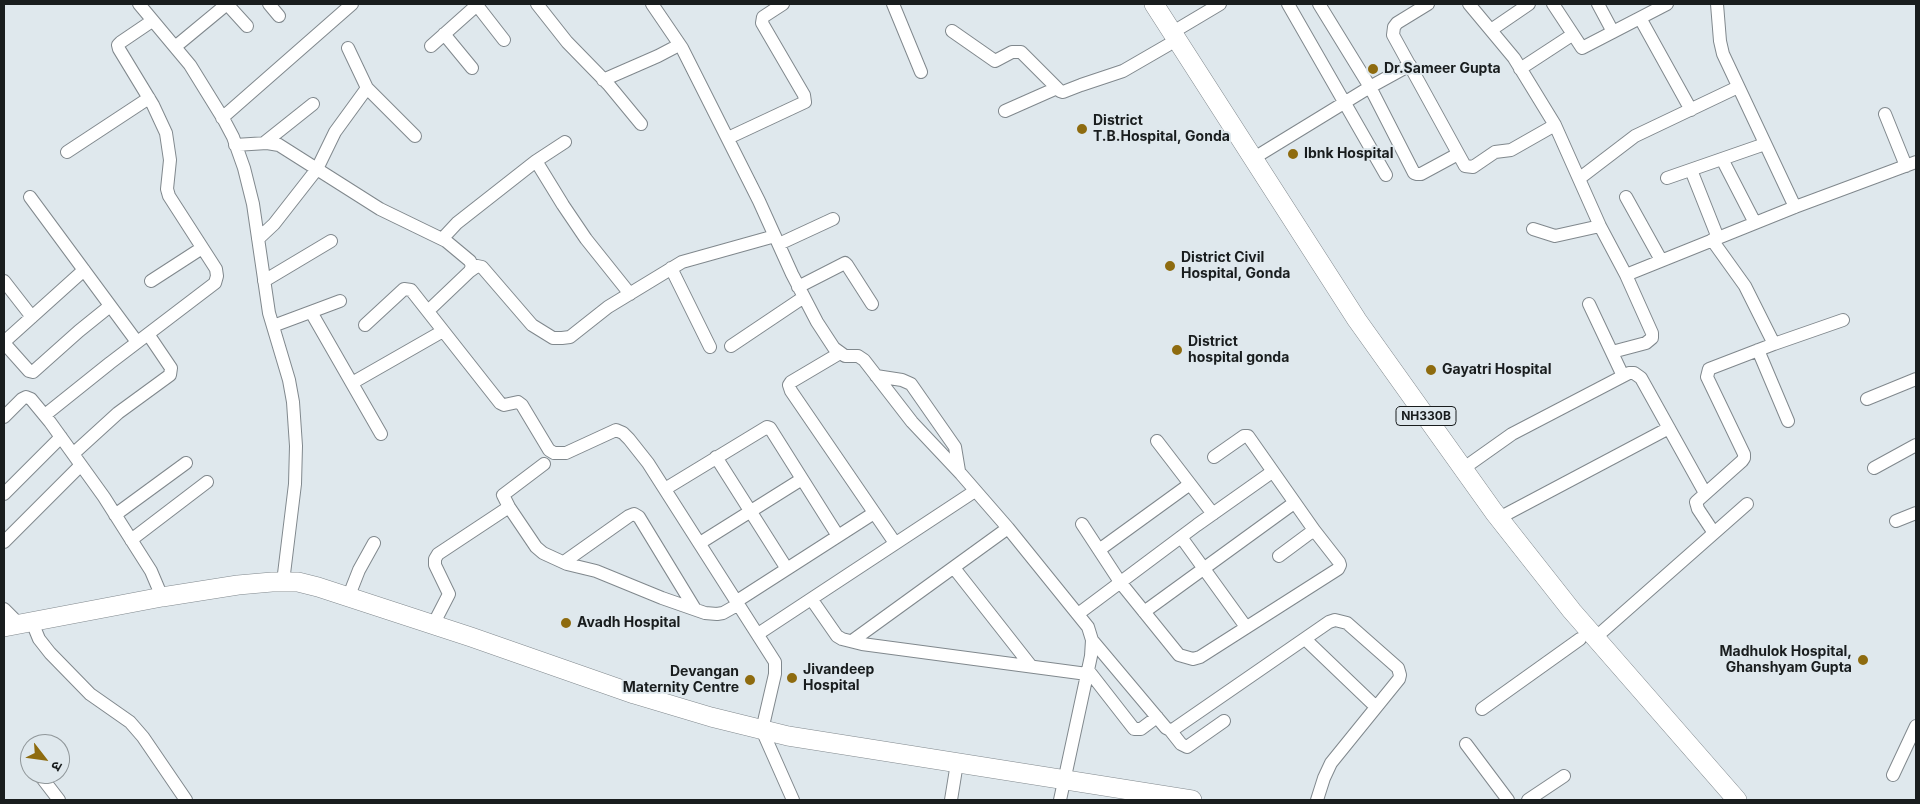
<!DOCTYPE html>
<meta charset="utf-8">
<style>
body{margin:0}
#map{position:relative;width:1920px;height:804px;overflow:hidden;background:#dfe8ed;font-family:Inter,"Noto Sans Devanagari",sans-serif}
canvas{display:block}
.frame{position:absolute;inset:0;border:5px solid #191d1e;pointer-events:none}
.north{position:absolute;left:20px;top:734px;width:50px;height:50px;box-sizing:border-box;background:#dfe8ed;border:1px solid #90979a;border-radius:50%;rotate:120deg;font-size:14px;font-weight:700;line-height:20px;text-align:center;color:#191d1e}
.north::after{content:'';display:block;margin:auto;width:18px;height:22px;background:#8e6b0f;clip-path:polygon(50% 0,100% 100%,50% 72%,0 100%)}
</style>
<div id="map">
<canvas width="1920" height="804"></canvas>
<div class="frame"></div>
<div class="north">उ</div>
</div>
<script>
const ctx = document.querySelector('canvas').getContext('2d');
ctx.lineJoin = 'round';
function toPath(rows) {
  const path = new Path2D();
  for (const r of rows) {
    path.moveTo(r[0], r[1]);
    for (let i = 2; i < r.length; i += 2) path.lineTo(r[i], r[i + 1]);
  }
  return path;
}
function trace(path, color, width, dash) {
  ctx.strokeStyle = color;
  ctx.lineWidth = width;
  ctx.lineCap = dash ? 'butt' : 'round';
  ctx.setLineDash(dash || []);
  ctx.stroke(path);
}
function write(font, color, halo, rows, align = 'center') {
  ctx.font = font + ' Inter,sans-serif';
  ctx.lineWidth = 4;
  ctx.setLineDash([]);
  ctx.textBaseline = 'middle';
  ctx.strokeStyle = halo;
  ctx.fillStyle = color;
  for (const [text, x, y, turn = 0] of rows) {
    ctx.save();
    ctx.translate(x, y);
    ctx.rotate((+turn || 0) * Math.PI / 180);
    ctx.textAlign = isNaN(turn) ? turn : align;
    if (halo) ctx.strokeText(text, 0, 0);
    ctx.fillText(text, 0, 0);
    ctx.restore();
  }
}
const minor = toPath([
 [139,4,190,65,224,120,233,137,244,168,253,204,269,313,289,380,293,402,296,446,295,484,283,582],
 [227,4,247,26],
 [269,4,279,16],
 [476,4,504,40],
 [537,4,567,42,608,84,641,124],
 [652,4,682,48,759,201,792,274,817,322,834,348,845,356,858,356,864,360,912,422,961,474,1008,528,1088,627,1092,640,1091,656,1060,800],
 [893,4,921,72],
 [1288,4,1386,175],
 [1319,4,1370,87,1414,173,1417,174,1421,174,1458,154],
 [1428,4,1397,23,1394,27,1393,35,1465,166,1473,167,1495,152,1511,150,1555,125],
 [1469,4,1514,58,1555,125,1600,226,1626,275,1652,333,1652,338,1646,343,1612,352],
 [1553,4,1582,48,1667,4],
 [1598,4,1613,32],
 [1717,4,1720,41,1723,54,1795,207],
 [1640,18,1691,110],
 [1491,30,1529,4],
 [952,31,995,61,1012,52,1021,52,1060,91,1063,92,1081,85,1123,71,1168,45],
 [1173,32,1220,4],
 [444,34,472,68],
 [431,46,477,5],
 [175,47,227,4],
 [348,48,367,88,415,136],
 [1520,69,1572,35],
 [603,80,658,56,679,45],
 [1005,111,1057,88],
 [1885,114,1906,166],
 [222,118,352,4],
 [728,138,805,102,804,95,762,23,763,17,783,4],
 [264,143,313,104],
 [235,145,267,143,279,145,380,209,446,241,470,261,472,266,470,271,428,311],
 [67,152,149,98],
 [1254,158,1370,87,1410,65],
 [1722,159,1755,223],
 [536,161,563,205,586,239,630,294],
 [1691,170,1718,238],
 [1580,178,1635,136,1738,87],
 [1667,178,1765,144],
 [30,197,137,342],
 [1626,197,1661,260],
 [1533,229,1555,236,1600,226],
 [443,238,457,223,536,161,565,142],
 [258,239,274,224,317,169,335,132,367,88],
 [1712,240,1745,286,1774,344],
 [779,244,833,219],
 [671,268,710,347],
 [470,271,477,266,482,267,532,325,553,338,562,338,570,337,608,307,682,262,775,236],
 [1626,275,1795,207,1916,162],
 [4,281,32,317],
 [151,281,202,248],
 [264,281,331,241],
 [798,287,845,263,847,265,872,304],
 [1589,304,1623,376],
 [311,312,381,434],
 [365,325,404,289,411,290,500,403,504,405,518,402,522,405,549,450,554,453,566,453,616,430,623,433,629,439,648,463,775,662,775,674,762,730,793,800],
 [273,326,340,301],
 [4,342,84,270],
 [4,343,29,371,33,372,79,331,110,306],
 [731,346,804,297],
 [1758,350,1788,421],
 [840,353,791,382,789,385,791,391,895,543],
 [876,376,902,380,911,384,955,447,959,471],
 [352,383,443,331],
 [1867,399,1916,379],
 [45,415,110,363,215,283,217,276,216,269,169,196,167,189,170,160,166,133,153,105,119,49,118,45,121,42,152,21],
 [4,417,22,399,26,397,31,399,50,422,104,497,151,571,162,597],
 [1157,441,1190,484],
 [73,454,118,413,170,375,171,368,148,334],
 [716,457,787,569],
 [544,464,503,495,509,507,536,547,543,553,567,564,596,571,662,598,705,613,717,614,723,613,739,604],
 [1464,468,1512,434,1629,373,1634,373,1641,378,1705,493],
 [1874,468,1916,445],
 [665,489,767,427,770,428,838,536],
 [4,494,61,437],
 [115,515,186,463],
 [1499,518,1669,428],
 [1896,521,1916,513],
 [1082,524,1120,582,1179,655,1193,659,1200,657,1338,569,1340,565,1339,562,1314,530,1248,436,1244,436,1214,457],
 [1714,533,1698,509,1696,502,1742,461,1744,458,1744,454,1707,377,1709,369,1774,344,1843,320],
 [1181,537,1246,627],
 [131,540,207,482],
 [4,542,81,465],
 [700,543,802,479],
 [1099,550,1190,484,1213,514],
 [1279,556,1314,530],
 [564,562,629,516,634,514,639,517,695,609],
 [954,568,1031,666],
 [348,598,359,570,374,543],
 [812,600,837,636,842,639,862,644,1087,674],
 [737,601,874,513],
 [4,609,19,624],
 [1144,612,1294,503],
 [1078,614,1197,525,1272,472],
 [32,622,39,639,50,653,90,694,130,722,143,737,186,800],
 [433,625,449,594,435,565,435,559,438,554,509,507],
 [758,634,975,491],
 [1595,638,1747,504],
 [1305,639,1376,707],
 [1092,640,1166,728,1170,730,1174,729,1329,622,1335,620,1347,623,1398,668,1400,675,1399,679,1331,763,1324,778,1317,800],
 [852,641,1008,528],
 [1088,670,1134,729,1141,729,1157,717],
 [1482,709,1580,639],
 [1170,730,1181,744,1187,747,1224,721],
 [1466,744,1508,800],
 [39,774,59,800],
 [1893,775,1916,726],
 [951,800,957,763],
 [1528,800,1564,776]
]);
const highway = toPath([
 [1154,4,1357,320,1494,512,1572,611,1737,800],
 [4,627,162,597,238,585,272,582,298,582,318,587,471,637,634,694,711,717,788,736,1192,800]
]);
trace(minor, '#80888d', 14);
trace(highway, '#80888d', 20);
trace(minor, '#fff', 12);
trace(highway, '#fff', 19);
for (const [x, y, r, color] of [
 [1373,69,6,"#8e6b0f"],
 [1082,129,6,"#8e6b0f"],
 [1293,154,6,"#8e6b0f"],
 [1170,266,6,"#8e6b0f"],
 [1177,350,6,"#8e6b0f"],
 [1431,370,6,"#8e6b0f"],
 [566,623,6,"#8e6b0f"],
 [1863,660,6,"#8e6b0f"],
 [792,678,6,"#8e6b0f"],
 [750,680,6,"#8e6b0f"]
]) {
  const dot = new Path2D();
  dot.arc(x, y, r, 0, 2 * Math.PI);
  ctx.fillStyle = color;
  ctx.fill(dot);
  trace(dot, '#dfe8ed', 2);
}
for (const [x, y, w] of [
 [1426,416,60]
]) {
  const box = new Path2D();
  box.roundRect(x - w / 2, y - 9.5, w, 19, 4);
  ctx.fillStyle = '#dfe8ed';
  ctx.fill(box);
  trace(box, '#191d1e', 1);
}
write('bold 12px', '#191d1e', null, [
 ["NH330B",1426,416]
]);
write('bold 14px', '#191d1e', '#dfe8ed', [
 ["Dr.Sameer Gupta",1384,69],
 ["District",1093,121],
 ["T.B.Hospital, Gonda",1093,137],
 ["Ibnk Hospital",1304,154],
 ["District Civil",1181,258],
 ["Hospital, Gonda",1181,274],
 ["District",1188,342],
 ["hospital gonda",1188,358],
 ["Gayatri Hospital",1442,370],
 ["Avadh Hospital",577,623],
 ["Madhulok Hospital,",1852,652,"right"],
 ["Ghanshyam Gupta",1852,668,"right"],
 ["Jivandeep",803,670],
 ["Hospital",803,686],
 ["Devangan",739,672,"right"],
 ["Maternity Centre",739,688,"right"]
], 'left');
</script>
